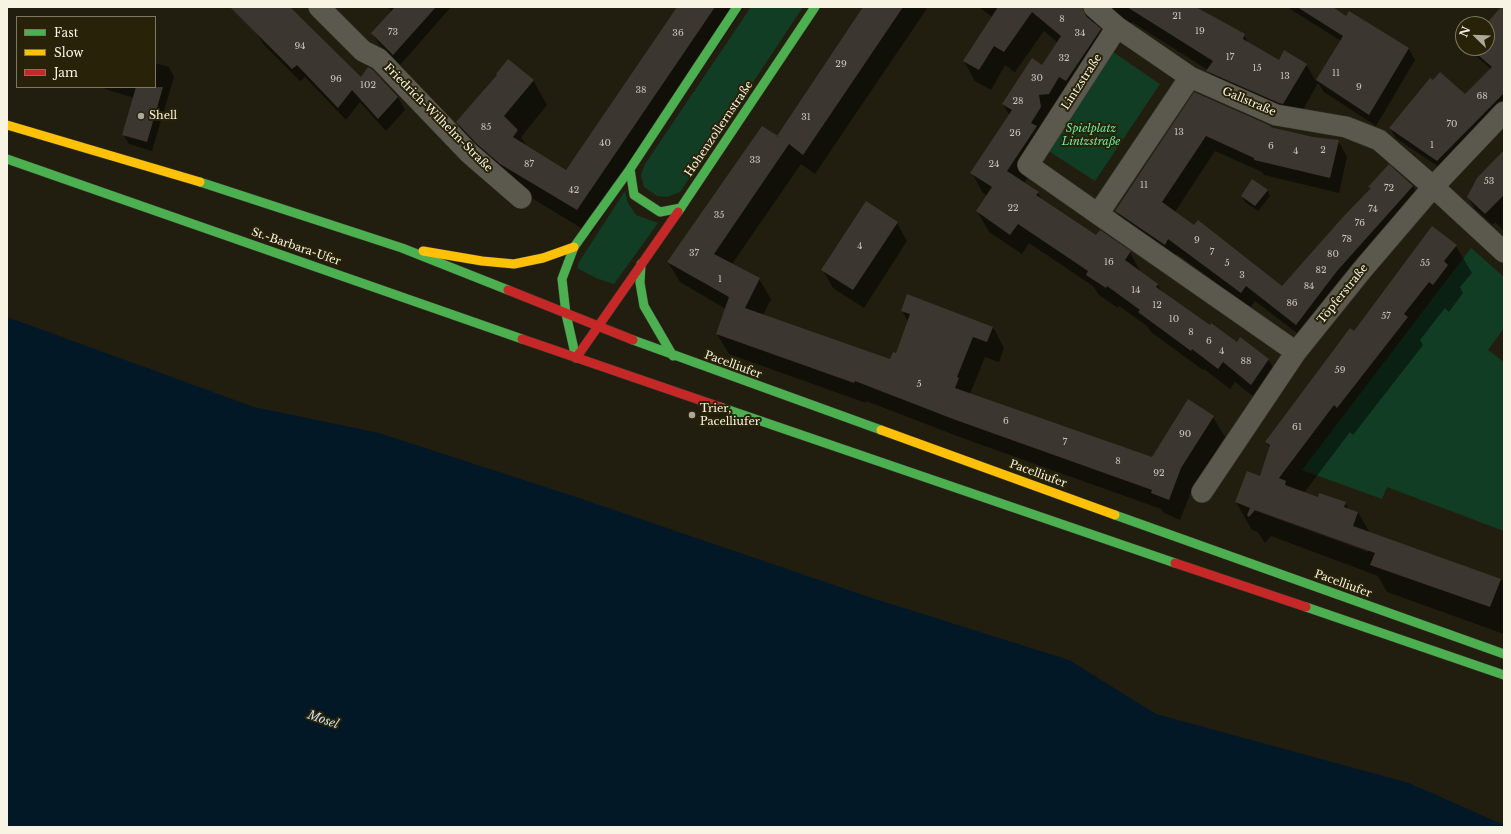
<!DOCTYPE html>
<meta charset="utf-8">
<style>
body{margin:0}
#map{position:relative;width:1511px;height:834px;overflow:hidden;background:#211e0f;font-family:"Libre Baskerville",serif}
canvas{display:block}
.frame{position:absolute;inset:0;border:8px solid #f7f4e4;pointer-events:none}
.legend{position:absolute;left:16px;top:16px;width:140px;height:72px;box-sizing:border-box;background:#282308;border:1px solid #7b7760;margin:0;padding:5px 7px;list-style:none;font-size:12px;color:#f7f4e4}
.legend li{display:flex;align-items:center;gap:8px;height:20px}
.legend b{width:20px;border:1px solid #7b7760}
.north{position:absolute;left:1455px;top:16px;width:40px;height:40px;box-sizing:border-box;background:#282308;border:1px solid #7b7760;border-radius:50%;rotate:293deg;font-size:11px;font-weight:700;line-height:16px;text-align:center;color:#f7f4e4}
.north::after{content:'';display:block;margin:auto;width:14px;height:18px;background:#aca999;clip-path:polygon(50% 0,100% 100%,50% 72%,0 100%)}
</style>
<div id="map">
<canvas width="1511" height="834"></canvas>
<div class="frame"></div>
<ul class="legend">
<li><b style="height:5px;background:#4caf50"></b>Fast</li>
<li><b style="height:5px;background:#ffc107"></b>Slow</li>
<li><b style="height:5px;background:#c62828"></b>Jam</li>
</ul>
<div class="north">N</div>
</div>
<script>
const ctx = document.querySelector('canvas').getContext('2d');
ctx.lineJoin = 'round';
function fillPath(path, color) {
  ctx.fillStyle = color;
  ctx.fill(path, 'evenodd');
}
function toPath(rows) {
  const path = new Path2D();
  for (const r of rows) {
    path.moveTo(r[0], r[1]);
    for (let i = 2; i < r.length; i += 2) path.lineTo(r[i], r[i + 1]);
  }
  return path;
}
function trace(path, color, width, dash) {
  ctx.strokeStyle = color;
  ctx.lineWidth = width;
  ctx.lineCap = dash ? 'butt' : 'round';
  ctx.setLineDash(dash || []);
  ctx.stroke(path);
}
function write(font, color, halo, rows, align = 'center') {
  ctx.font = font + ' "Libre Baskerville",serif';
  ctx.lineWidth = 4;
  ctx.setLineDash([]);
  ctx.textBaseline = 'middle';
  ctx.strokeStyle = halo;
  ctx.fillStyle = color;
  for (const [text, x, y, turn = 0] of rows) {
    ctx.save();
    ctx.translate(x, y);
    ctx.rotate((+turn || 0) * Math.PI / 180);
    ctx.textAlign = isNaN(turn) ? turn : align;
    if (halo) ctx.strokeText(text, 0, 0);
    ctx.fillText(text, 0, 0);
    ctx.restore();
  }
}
fillPath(toPath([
 [751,7,803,7,680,192,667,197,657,196,644,187,641,175,645,164],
 [1113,52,1160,84,1095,181,1047,150],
 [625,191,628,203,636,215,658,223,614,284,596,278,577,268,579,262],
 [1471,248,1504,277,1504,328,1488,350,1504,362,1504,531,1387,487,1382,499,1302,470]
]), '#123d25');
fillPath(toPath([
 [7,317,254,407,379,433,576,497,872,598,1069,660,1156,714,1409,783,1504,825,1504,827,7,827]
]), '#031826');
fillPath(toPath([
 [239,7,288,7,361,79,398,97,405,110,386,131,360,102,346,120,305,77,300,81,265,46],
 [387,7,451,7,400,65,379,44,373,34,392,12],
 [678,7,744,7,591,234,515,188,471,147,457,122,533,80,547,105,521,137,527,147,566,172],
 [864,7,928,7,815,174,801,164,732,264,759,279,771,299,763,315,891,361,897,354,908,322,902,310,993,327,1004,348,999,362,985,357,970,394,1152,458,1188,401,1213,417,1225,437,1192,489,1180,520,1164,513,1161,509,965,439,866,401,866,403,729,354,717,334,726,309,680,282,668,262,780,139],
 [979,7,1196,7,1244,35,1249,44,1279,62,1306,64,1316,81,1341,41,1287,7,1331,7,1346,18,1409,49,1415,60,1376,126,1324,92,1318,83,1295,124,1219,91,1208,70,1132,22,1128,29,1096,20,1094,24,1100,29,1112,50,1024,183,1038,193,1042,200,1097,236,1130,252,1141,273,1158,285,1162,292,1237,344,1240,339,1269,360,1280,380,1263,404,1235,382,1230,389,1204,369,1203,370,1151,332,1147,326,1119,306,1118,308,1099,295,1093,286,1029,243,1022,254,989,232,977,211,987,196,983,193,972,173,1010,116,1003,104,1042,66,1058,43,1044,31,1015,72,1005,65,991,90,975,81,964,61,992,17],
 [1502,7,1504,7,1504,109,1443,170,1396,138,1390,128,1465,95,1491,69,1476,56,1472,49,1487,48,1487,31],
 [155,63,169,67,174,77,152,151,129,144,123,134,134,98,105,89,104,87,155,87],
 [1195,93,1271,129,1313,138,1338,141,1347,157,1339,193,1264,175,1262,172,1215,151,1175,212,1283,288,1371,190,1369,187,1413,186,1422,202,1306,340,1255,301,1250,308,1177,254,1174,260,1125,226,1116,211],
 [1504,151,1504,231,1495,222,1493,225,1475,209,1468,197],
 [1267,190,1270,196,1258,211,1245,202,1242,196],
 [897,223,907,241,864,308,833,288,823,270],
 [1456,246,1472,273,1460,287,1463,293,1449,312,1445,308,1420,340,1423,345,1353,435,1350,432,1304,493,1319,498,1345,503,1349,509,1358,512,1370,533,1504,581,1504,634,1387,592,1378,576,1271,536,1265,543,1258,532,1252,530,1236,502,1261,477,1270,448,1266,442,1354,332],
 [1254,508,1368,550,1368,552,1253,510]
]), '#0007');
fillPath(toPath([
 [230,7,290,7,361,77,368,67,372,69,398,97,378,119,352,90,338,108,297,65,292,69],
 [395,7,436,7,393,55,371,33],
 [677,7,715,7,577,210,500,164,477,144,456,122,497,75,496,74,508,59,534,80,504,116,518,130,513,137,566,170],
 [863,7,903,7,803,155,789,144,714,254,760,278,745,308,890,359,893,352,896,353,910,314,901,311,907,294,993,327,987,342,973,337,957,377,959,378,955,388,1152,457,1188,399,1214,416,1181,468,1169,500,1151,493,1152,490,953,419,855,381,854,383,716,334,729,297,667,262,762,126,781,138,777,136],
 [998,7,1082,7,1086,16,1101,29,1066,81,1059,77,1049,94,1039,95,1041,107,1031,123,1037,126,1007,171,1039,192,1036,195,1096,235,1100,230,1131,251,1125,260,1158,284,1156,287,1210,325,1211,323,1237,342,1240,337,1269,359,1251,385,1223,362,1218,369,1192,349,1191,351,1138,312,1140,310,1107,286,1106,288,1086,275,1088,271,1018,224,1010,235,976,211,992,187,970,173,1012,110,1002,104,1032,58,1042,65,1061,36,1032,12,1004,52,994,46,979,70,963,61],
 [1127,7,1196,7,1245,34,1243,39,1279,60,1284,50,1307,64,1283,104,1279,103,1206,71,1213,61],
 [1297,7,1333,7,1346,16,1349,11,1409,48,1369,115,1316,80,1343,36],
 [1501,7,1504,7,1504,93,1437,161,1389,128,1430,78,1433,80,1440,72,1465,94,1492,67,1470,48,1487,48,1487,23],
 [136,87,163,87,147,142,122,135],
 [1194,92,1271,126,1270,127,1313,137,1339,140,1330,178,1254,160,1254,158,1206,136,1162,202,1194,225,1198,220,1282,286,1343,217,1371,188,1368,187,1389,164,1413,186,1337,271,1296,325,1246,286,1241,293,1168,239,1165,245,1115,211],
 [1504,150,1504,195,1485,214,1467,197,1477,178],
 [1252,179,1268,190,1255,206,1241,196],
 [866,201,898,222,853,290,821,270],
 [1432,226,1457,245,1444,261,1448,265,1433,285,1429,282,1404,314,1408,317,1337,408,1334,405,1279,478,1286,481,1285,485,1318,497,1319,493,1346,502,1344,507,1358,512,1353,526,1501,579,1490,607,1370,565,1375,553,1255,510,1249,517,1247,515,1250,508,1235,502,1247,471,1260,476,1270,445,1265,442,1350,328,1354,331]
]), '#3c3631');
const street = toPath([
 [319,7,363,51,379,59,469,153,521,198],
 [1094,7,1117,27,1190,77,1276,115,1346,127,1379,140,1439,192,1504,252],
 [1117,27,1028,165,1098,214,1190,77],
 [1098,214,1296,352],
 [1202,492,1296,352,1362,270,1433,187,1504,112]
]);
const fast = toPath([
 [7,159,522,339],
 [630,169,634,195,660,212,681,208],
 [200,182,402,248,508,290],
 [678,212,815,7],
 [641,264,640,283,644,306,673,356],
 [633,340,881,430],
 [576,358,566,314,562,279,574,247,630,169,737,7],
 [720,407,1175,563],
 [1115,515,1504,654],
 [1306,607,1504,675]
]);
const slow = toPath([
 [7,125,200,182],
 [423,251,482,261,514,264,543,258,574,247],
 [881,430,1115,515]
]);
const jam = toPath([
 [508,290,633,340],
 [522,339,720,407],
 [576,358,678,212],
 [1175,563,1306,607]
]);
trace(street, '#39372d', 22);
trace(fast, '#39372d', 10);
trace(slow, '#39372d', 10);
trace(jam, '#39372d', 10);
trace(street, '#5b594e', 21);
trace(fast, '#4caf50', 9);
trace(slow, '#ffc107', 9);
trace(jam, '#c62828', 9);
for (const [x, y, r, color] of [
 [141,116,4,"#aca999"],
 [692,415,4,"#aca999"]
]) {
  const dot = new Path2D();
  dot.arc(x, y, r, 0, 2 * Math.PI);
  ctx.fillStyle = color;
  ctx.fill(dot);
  trace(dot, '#282308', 1.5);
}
write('9px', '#c8c4b7', null, [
 ["21",1177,16],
 ["8",1062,19],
 ["19",1200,31],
 ["73",393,32],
 ["36",678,33],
 ["34",1080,33],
 ["94",300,46],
 ["17",1230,57],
 ["32",1064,58],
 ["29",841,64],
 ["15",1257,68],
 ["11",1336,73],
 ["13",1285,76],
 ["30",1037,78],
 ["96",336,79],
 ["102",368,85],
 ["9",1359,87],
 ["38",641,90],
 ["68",1482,96],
 ["28",1018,101],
 ["31",806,117],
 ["70",1452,124],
 ["85",486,127],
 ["13",1179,132],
 ["26",1015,133],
 ["40",605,143],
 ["1",1432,145],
 ["6",1271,146],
 ["2",1323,150],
 ["4",1296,151],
 ["33",755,160],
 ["87",529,164],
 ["24",994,164],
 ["53",1489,181],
 ["11",1144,185],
 ["72",1389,188],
 ["42",574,190],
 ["22",1013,208],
 ["74",1373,209],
 ["35",719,215],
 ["76",1360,223],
 ["78",1347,239],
 ["9",1197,240],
 ["4",860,246],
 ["7",1212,252],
 ["37",694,253],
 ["80",1333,254],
 ["16",1109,262],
 ["5",1227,263],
 ["55",1425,263],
 ["82",1321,270],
 ["3",1242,275],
 ["1",720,279],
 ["84",1309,286],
 ["14",1136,290],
 ["86",1292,303],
 ["12",1157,305],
 ["57",1386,316],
 ["10",1174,319],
 ["8",1191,332],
 ["6",1209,341],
 ["4",1222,351],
 ["88",1246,361],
 ["59",1340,370],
 ["5",919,384],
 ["6",1006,421],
 ["61",1297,427],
 ["90",1185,434],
 ["7",1065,442],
 ["8",1118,461],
 ["92",1159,473]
]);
write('11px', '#f7f4e4', '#282308', [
 ["Lintzstraße",1082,82,-57],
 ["Gallstraße",1249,102,23],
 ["Friedrich-Wilhelm-Straße",438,118,45],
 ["Hohenzollernstraße",719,129,-56],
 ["St.-Barbara-Ufer",296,247,19],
 ["Töpferstraße",1343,294,-51],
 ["Pacelliufer",733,365,20],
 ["Pacelliufer",1038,474,20],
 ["Pacelliufer",1343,584,20]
]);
write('11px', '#f7f4e4', '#282308', [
 ["Shell",149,116],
 ["Trier,",700,409],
 ["Pacelliufer",700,422]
], 'left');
write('italic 11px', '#6aeda6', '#282308', [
 ["Spielplatz",1091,129],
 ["Lintzstraße",1091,142]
]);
write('italic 12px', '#cce1f0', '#282308', [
 ["Mosel",323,720,19]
]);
</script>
